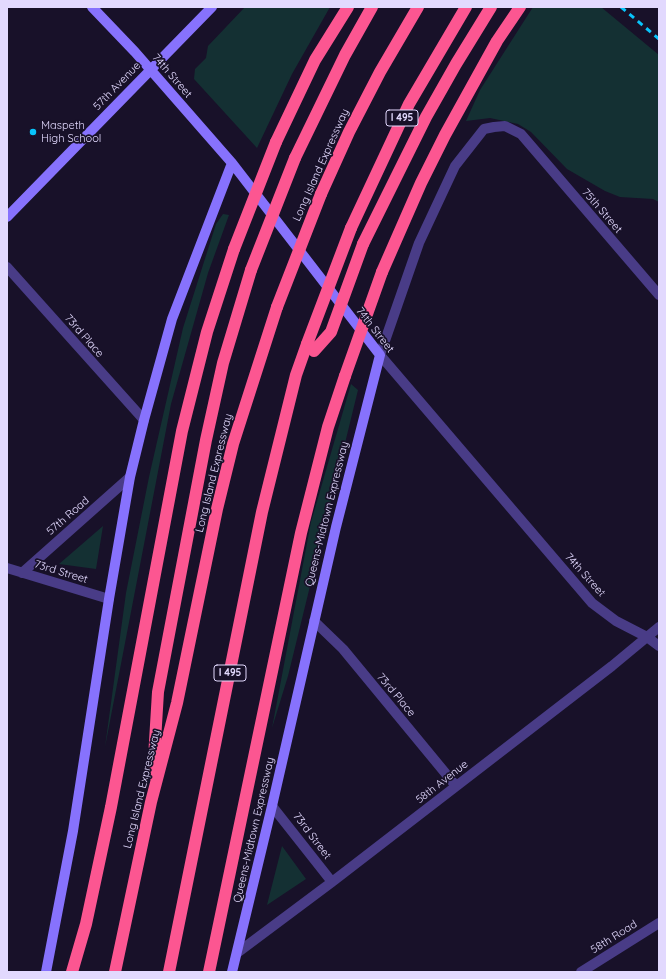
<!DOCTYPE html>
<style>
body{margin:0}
#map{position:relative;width:666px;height:979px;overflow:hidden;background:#181129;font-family:Quicksand,sans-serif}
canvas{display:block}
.frame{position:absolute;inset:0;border:8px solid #e2d9fe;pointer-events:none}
</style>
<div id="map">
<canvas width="666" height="979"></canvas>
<div class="frame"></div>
</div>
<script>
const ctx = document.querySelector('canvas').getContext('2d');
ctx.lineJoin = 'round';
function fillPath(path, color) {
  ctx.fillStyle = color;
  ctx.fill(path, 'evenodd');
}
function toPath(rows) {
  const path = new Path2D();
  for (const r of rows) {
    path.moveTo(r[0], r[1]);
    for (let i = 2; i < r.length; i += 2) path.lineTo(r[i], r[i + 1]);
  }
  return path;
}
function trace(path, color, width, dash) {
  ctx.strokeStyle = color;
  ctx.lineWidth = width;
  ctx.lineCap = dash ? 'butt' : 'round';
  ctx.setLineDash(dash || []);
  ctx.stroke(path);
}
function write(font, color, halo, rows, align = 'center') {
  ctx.font = font + ' Quicksand,sans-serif';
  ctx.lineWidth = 3.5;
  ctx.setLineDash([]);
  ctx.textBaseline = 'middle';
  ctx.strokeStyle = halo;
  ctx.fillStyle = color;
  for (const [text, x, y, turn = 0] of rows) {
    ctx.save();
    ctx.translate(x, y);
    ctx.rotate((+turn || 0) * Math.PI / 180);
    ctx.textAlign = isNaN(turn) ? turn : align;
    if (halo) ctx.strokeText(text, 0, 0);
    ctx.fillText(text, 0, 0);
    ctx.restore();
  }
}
fillPath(toPath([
 [245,7,330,7,292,74,257,148,194,79,195,69,206,58,208,46],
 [533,7,601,7,659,55,659,202,653,199,620,197,605,191,567,169,531,132,518,124,490,118,466,121,480,90],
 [223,214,229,215,208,273,171,404,105,747,126,593,149,477,183,328,216,224],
 [351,384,358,390,288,676,272,728,311,522],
 [103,526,96,569,59,564],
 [282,846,306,879,267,905]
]), '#143033');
trace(toPath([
 [7,267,144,420],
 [659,295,521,134,505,126,494,127,484,129,455,166,419,243,380,355,592,603,616,621,647,637,659,646],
 [7,568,109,599],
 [22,573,130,477],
 [314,621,343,649,456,786],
 [272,806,332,882],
 [237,953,332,882,612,666,659,627],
 [581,972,659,923]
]), '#493c87', 10);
trace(toPath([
 [92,7,135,52,232,163,380,355,336,527,272,806,232,972],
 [7,217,212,7],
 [46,972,73,831,109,599,130,477,144,420,172,319,232,163]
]), '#8772fd', 10);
trace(toPath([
 [276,142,315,60,348,7],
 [295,158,345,55,372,7],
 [321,194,349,132,380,72,418,7],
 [351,228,409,104,466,7],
 [363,244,426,117,456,64,491,7],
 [382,272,421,183,445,135,497,41,520,7],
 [153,774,158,692,206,440,223,363,251,270],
 [72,972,86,924,111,807,182,431,207,332,234,249],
 [115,972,151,802,177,703,217,509,233,444,277,307],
 [169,972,262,512,296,375,307,344],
 [209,972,301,533,328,427,345,376]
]), '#fc5691', 12);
trace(toPath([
 [621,7,659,39]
]), '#08c4fb', 3, [6, 5]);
trace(toPath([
 [234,249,276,142],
 [251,270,295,158],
 [277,307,321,194],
 [307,344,351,228],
 [314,351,331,332,363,244],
 [345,376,382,272]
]), '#fc5691', 12);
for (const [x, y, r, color] of [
 [33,132,4,"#08c4fb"]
]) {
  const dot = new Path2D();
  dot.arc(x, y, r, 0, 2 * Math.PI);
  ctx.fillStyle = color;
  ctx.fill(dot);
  trace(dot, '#181129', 1.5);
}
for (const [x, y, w] of [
 [402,118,32],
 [230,673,32]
]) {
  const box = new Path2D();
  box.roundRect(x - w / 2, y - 8, w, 16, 3);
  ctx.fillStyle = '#181129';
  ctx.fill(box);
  trace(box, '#e2d9fe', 1);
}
write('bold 10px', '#e2d9fe', null, [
 ["I 495",402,118],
 ["I 495",230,673]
]);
write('11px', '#e2d9fe', '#181129', [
 ["74th Street",172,76,49],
 ["57th Avenue",117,86,-46],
 ["Long Island Expressway",321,165,-66],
 ["75th Street",602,211,49],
 ["74th Street",375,330,52],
 ["73rd Place",84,336,49],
 ["Long Island Expressway",214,473,-76],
 ["Queens-Midtown Expressway",327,514,-76],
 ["57th Road",68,516,-41],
 ["73rd Street",61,572,17],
 ["74th Street",585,575,48],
 ["73rd Place",396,695,50],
 ["58th Avenue",442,782,-38],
 ["Long Island Expressway",142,789,-76],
 ["Queens-Midtown Expressway",254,830,-77],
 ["73rd Street",312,836,53],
 ["58th Road",614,937,-32]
]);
write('11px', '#e2d9fe', '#181129', [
 ["Maspeth",41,126],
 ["High School",41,139]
], 'left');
</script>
